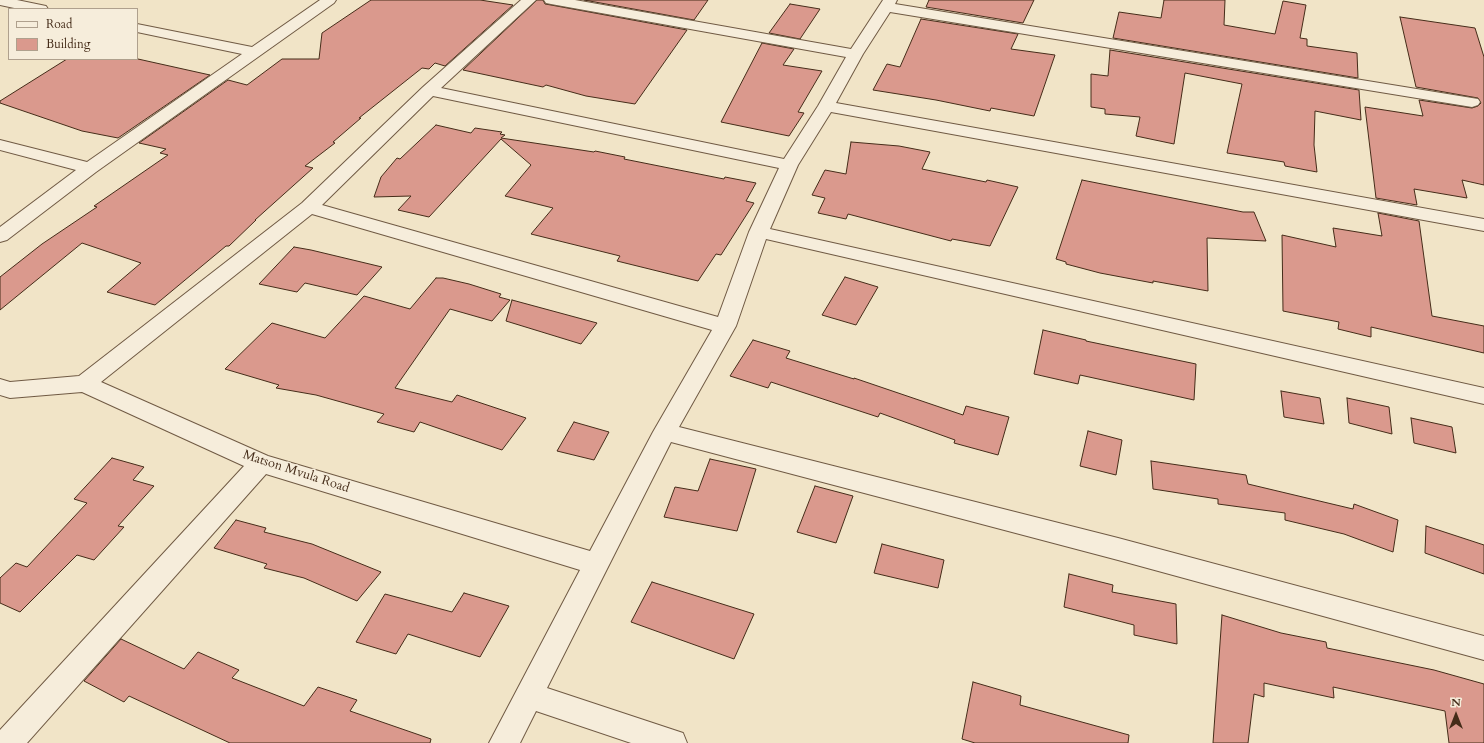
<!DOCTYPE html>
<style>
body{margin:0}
#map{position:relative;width:1484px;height:743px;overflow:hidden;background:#f1e4c7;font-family:Cardo,serif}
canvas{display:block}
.legend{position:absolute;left:8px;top:8px;width:130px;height:52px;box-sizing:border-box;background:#f6eddb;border:1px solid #afa08d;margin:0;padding:5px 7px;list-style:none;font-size:12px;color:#452c19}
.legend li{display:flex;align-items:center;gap:8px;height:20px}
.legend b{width:20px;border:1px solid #afa08d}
.north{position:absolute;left:1436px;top:695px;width:40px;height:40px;-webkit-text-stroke:3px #f6eddb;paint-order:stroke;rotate:0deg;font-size:11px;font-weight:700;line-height:16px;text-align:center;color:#452c19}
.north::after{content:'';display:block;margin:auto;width:14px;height:18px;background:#452c19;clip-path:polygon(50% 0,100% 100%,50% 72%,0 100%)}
</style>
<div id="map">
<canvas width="1484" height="743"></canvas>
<ul class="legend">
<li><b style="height:5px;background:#f6eddb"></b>Road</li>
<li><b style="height:11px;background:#da998d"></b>Building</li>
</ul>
<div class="north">N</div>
</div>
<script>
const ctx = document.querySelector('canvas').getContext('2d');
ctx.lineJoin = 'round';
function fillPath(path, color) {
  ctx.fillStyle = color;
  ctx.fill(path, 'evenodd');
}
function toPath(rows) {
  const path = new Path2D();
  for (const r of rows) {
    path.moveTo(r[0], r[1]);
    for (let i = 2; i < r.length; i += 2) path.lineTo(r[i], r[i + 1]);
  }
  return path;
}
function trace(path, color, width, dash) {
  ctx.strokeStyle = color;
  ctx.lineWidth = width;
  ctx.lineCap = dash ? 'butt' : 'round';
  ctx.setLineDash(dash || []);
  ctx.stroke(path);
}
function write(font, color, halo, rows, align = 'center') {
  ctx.font = font + ' Cardo,serif';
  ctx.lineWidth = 3;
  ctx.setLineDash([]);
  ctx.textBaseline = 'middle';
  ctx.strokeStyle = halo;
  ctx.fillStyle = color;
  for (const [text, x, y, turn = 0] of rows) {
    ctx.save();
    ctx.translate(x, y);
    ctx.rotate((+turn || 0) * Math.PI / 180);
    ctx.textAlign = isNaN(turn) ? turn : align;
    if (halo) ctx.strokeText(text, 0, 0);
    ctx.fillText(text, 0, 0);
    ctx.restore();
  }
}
const building = toPath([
 [371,0,480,0,513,5,445,66,435,63,429,69,422,68,359,118,361,118,333,142,335,143,305,166,313,168,255,220,256,220,229,246,226,246,155,305,107,292,141,263,82,243,0,310,0,277,42,244,97,207,94,206,168,155,160,153,166,149,139,143,228,80,247,85,282,59,319,59,322,33,371,0],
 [537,0,543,0,545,4,551,5,687,30,635,104,586,96,546,85,543,87,463,70,537,0],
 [584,0,708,0,694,20,584,0],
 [929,0,1034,0,1023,23,926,7,929,0],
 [1164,0,1225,0,1224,25,1275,34,1283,1,1306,5,1300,38,1307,39,1307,46,1357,53,1358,78,1113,38,1119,12,1161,18,1164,0],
 [790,4,820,9,800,39,769,33,790,4],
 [1400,17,1475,28,1484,57,1484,185,1462,180,1467,198,1414,189,1417,205,1376,198,1365,107,1423,116,1419,100,1472,108,1478,106,1481,103,1478,98,1416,87,1400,17],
 [921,19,1018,34,1011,49,1055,55,1034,116,991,108,990,111,936,100,873,90,887,64,900,67,921,19],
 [762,43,794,49,783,65,822,71,798,112,804,113,789,136,721,122,762,43],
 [1110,50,1359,90,1361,120,1315,111,1314,145,1317,172,1285,166,1284,162,1227,153,1242,84,1185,73,1174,144,1136,136,1140,117,1105,114,1105,109,1091,107,1091,74,1108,76,1110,50],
 [67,59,138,59,210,75,118,138,82,131,0,103,0,101,67,59],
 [436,125,471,133,475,128,502,132,500,134,505,135,501,138,594,152,595,151,625,157,624,159,724,179,725,177,756,183,746,201,754,203,721,255,716,254,698,281,617,261,620,256,531,234,553,208,505,196,531,165,501,139,429,217,398,210,411,196,374,197,381,177,397,158,400,159,436,125],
 [851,142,899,146,930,152,922,169,986,182,987,180,1018,187,990,246,952,239,951,241,848,214,846,219,818,213,825,198,812,195,825,170,846,174,851,142],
 [1082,180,1243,212,1254,212,1266,241,1207,238,1208,291,1153,281,1153,283,1100,273,1066,264,1066,262,1056,259,1082,180],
 [1378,213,1419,221,1432,316,1484,326,1484,353,1371,327,1371,337,1338,329,1339,322,1283,311,1282,235,1336,247,1333,228,1382,236,1378,213],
 [294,247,311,250,382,267,357,295,305,283,297,292,259,284,294,247],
 [845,277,878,287,856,325,822,315,845,277],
 [436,278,443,278,469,284,501,294,499,297,510,300,492,321,450,309,395,388,452,402,457,395,526,418,502,450,420,422,414,432,377,422,384,414,316,395,276,388,279,385,225,369,272,323,325,338,364,296,410,309,436,278],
 [512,300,597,323,581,344,506,321,512,300],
 [1043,330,1086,340,1086,341,1196,364,1194,400,1080,375,1078,384,1034,374,1043,330],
 [753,340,790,351,786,358,854,379,854,378,963,415,966,406,1009,417,998,455,954,443,955,440,880,413,878,417,771,382,768,388,730,376,753,340],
 [1281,391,1320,398,1324,424,1284,417,1281,391],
 [1347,398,1389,407,1392,434,1349,423,1347,398],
 [1411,418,1452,427,1456,453,1414,443,1411,418],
 [574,422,609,432,594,460,557,451,574,422],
 [1088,431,1122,440,1116,475,1080,466,1088,431],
 [112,458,144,467,133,480,154,486,118,526,124,527,94,560,77,555,20,612,0,603,0,578,16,563,27,567,87,503,74,499,112,458],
 [710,459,756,469,737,531,664,517,675,487,698,491,710,459],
 [1151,461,1246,475,1248,484,1353,509,1354,504,1398,520,1393,552,1344,534,1285,520,1285,513,1218,504,1218,499,1153,489,1151,461],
 [815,486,853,496,836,543,797,532,815,486],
 [236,520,266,528,264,532,312,544,381,572,357,601,304,578,264,568,267,564,214,548,236,520],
 [1426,526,1484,545,1484,574,1425,553,1426,526],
 [882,544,944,560,938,588,874,573,882,544],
 [1069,574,1113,585,1112,592,1176,604,1177,644,1134,635,1134,625,1064,607,1069,574],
 [652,582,754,614,734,659,631,622,652,582],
 [464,593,509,606,480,657,408,634,396,654,356,642,385,594,452,612,464,593],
 [1222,615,1281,633,1326,642,1327,648,1434,670,1484,684,1484,743,1449,743,1445,711,1333,687,1334,698,1264,683,1264,697,1254,694,1248,743,1213,743,1222,615],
 [121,639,184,669,198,652,239,670,232,678,304,706,318,687,357,700,350,711,431,739,430,743,230,743,129,696,124,702,84,681,121,639],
 [973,682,1021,696,1020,705,1129,735,1128,743,975,743,962,739,973,682]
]);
fillPath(building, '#da998d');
trace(building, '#452c19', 1);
const street = toPath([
 [0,0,17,0,46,6,48,9,19,9,0,5,0,0],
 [320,0,336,0,334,3,96,172,7,240,0,242,0,227,76,170,0,150,0,140,87,162,242,54,137,32,137,24,252,47,320,0],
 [521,0,536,0,441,88,784,159,818,106,846,57,551,4,546,3,544,0,575,0,851,49,883,0,897,0,895,4,1478,99,1480,102,1478,105,1472,107,890,12,863,54,836,103,1484,219,1484,231,831,112,798,165,770,229,1484,388,1484,404,766,239,736,326,679,427,1118,538,1484,636,1484,660,1118,560,671,442,547,688,683,733,687,743,631,743,536,711,520,743,489,743,580,570,266,474,27,743,0,743,0,730,244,466,82,392,10,398,0,395,0,379,10,382,79,376,302,203,423,87,521,0],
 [433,96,779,168,749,232,718,317,322,205,433,96],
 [312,214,712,330,653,432,590,551,268,456,101,382,312,214]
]);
trace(street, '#705a44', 2);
fillPath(street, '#f6eddb');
write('13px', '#452c19', '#f6eddb', [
 ["Matson Mvula Road",296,472,18]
]);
</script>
